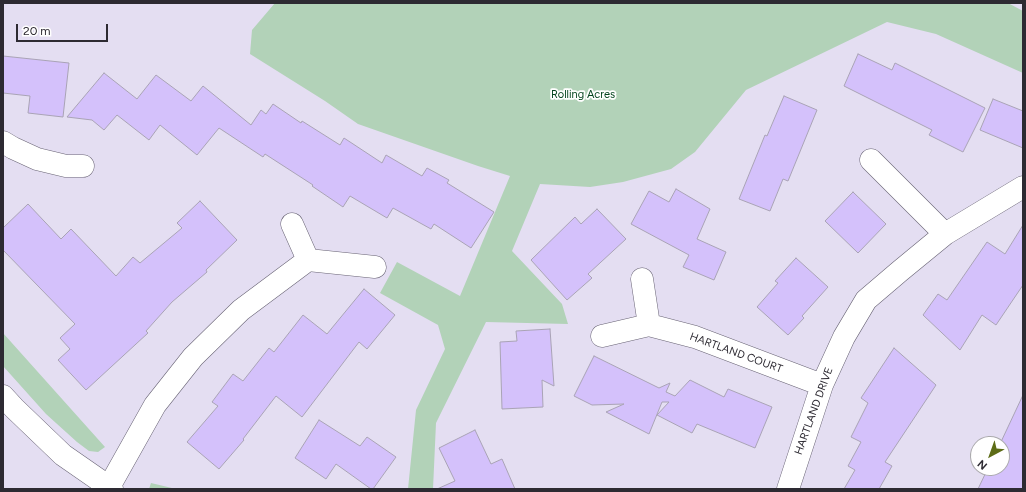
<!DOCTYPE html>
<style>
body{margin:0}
#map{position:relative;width:1026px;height:492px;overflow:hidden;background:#e4def2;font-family:Figtree,sans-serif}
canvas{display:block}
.frame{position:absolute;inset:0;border:4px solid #2d2a32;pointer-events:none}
.north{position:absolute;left:970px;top:436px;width:40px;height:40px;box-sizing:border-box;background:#fff;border:1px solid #abaaad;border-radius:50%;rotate:221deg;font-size:11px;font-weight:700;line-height:16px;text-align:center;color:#2d2a32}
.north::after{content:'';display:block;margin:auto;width:14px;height:18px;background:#5d6c17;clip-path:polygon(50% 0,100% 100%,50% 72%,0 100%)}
.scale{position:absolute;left:16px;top:24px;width:92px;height:18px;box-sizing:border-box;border:2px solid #2d2a32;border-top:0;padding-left:5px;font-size:12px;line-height:14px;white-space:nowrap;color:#2d2a32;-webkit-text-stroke:3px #fff;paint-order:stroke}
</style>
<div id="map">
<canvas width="1026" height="492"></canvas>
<div class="frame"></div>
<div class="north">N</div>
<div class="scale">20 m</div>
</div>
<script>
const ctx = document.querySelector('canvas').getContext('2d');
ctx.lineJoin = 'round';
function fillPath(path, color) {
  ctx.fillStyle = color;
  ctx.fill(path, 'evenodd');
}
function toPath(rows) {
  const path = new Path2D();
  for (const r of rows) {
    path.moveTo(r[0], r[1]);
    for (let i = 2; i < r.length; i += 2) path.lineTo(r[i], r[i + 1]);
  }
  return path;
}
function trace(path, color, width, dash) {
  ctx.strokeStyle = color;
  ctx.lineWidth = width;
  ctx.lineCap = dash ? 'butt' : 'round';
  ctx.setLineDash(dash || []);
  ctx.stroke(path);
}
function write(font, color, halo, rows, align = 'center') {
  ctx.font = font + ' Figtree,sans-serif';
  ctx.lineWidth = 3.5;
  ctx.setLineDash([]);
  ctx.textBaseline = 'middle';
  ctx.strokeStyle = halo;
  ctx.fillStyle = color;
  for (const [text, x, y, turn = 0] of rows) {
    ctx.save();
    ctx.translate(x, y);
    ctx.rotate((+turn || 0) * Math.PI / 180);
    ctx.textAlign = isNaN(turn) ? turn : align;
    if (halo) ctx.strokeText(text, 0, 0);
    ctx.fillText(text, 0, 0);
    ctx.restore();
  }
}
fillPath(toPath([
 [275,3,1008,3,1023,11,1023,73,936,34,887,22,746,90,695,152,671,169,623,182,590,187,540,184,512,251,562,304,568,324,486,322,436,423,433,489,408,489,416,410,445,349,438,325,380,293,397,262,460,296,510,176,478,166,358,124,325,101,250,54,252,30],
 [3,333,105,447,98,452,89,451,77,442,46,414,3,366],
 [151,483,176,489,149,489]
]), '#b2d2b8');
const building = toPath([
 [858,54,892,70,895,63,985,108,963,152,929,135,932,130,844,86,858,54],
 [3,56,69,63,63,117,28,113,30,96,3,93,3,56],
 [104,73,137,99,156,75,191,101,203,86,251,125,261,110,266,114,273,104,301,123,302,121,340,145,344,138,382,163,386,155,422,176,427,168,449,180,447,183,494,212,471,248,434,224,431,229,393,208,387,218,350,196,343,207,312,186,313,185,265,154,263,157,219,128,197,155,160,125,149,140,117,115,104,130,92,120,67,117,104,73],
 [784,96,817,110,788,181,783,179,770,211,739,199,765,135,767,136,784,96],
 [993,99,1023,111,1023,148,980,130,993,99],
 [676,189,710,209,697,239,726,252,714,280,683,267,689,255,631,224,649,191,669,202,676,189],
 [853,192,886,224,858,253,825,221,853,192],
 [200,201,237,240,206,270,207,272,172,302,146,331,148,333,86,390,58,360,70,349,60,338,75,324,3,250,3,228,28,204,61,239,71,229,116,276,133,257,140,263,182,228,177,223,200,201],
 [597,209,626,239,588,274,592,278,567,300,531,260,575,217,581,224,597,209],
 [1023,225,1023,285,996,325,982,315,960,350,923,315,938,294,947,300,987,242,1005,254,1023,225],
 [796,258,828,287,802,316,804,318,788,335,757,307,778,283,775,281,796,258],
 [364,289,395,315,367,349,359,342,302,417,276,396,243,439,244,440,219,469,187,442,218,406,212,402,233,374,243,381,269,348,274,352,303,315,327,334,364,289],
 [550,329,554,386,542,380,543,407,502,409,500,342,517,341,516,331,550,329],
 [894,348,936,385,885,462,892,466,879,489,844,489,855,470,848,466,861,442,851,437,868,403,861,398,894,348],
 [594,356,659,388,670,383,666,392,675,396,690,380,724,397,728,389,772,407,755,448,697,424,692,433,657,415,669,402,662,402,649,434,606,412,624,404,592,405,574,396,594,356],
 [1023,395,1023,489,978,489,988,468,1002,468,1002,444,1000,444,1023,395],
 [319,420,360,446,367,437,396,457,373,489,371,489,336,464,326,479,295,458,319,420],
 [475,430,491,464,502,459,515,489,437,489,455,481,439,448,475,430]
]);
fillPath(building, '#d4c1fb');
trace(building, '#a9a3b5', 1);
const minor = toPath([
 [3,142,13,148,37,159,66,166,83,166],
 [871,160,945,234],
 [292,224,308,260,375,267],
 [642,279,649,325],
 [602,336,649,325,695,337,822,385],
 [3,396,14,408,63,455,112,489],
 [109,487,155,405,193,357,241,310,308,260],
 [788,489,822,385,844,337,866,300,900,271,945,234,1023,187]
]);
trace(minor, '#686374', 23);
trace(minor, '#fff', 22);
write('11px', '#03441d', '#fff', [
 ["Rolling Acres",583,95]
]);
write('11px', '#2d2a32', '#fff', [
 ["HARTLAND COURT",736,353,20],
 ["HARTLAND DRIVE",814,411,-70]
]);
</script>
